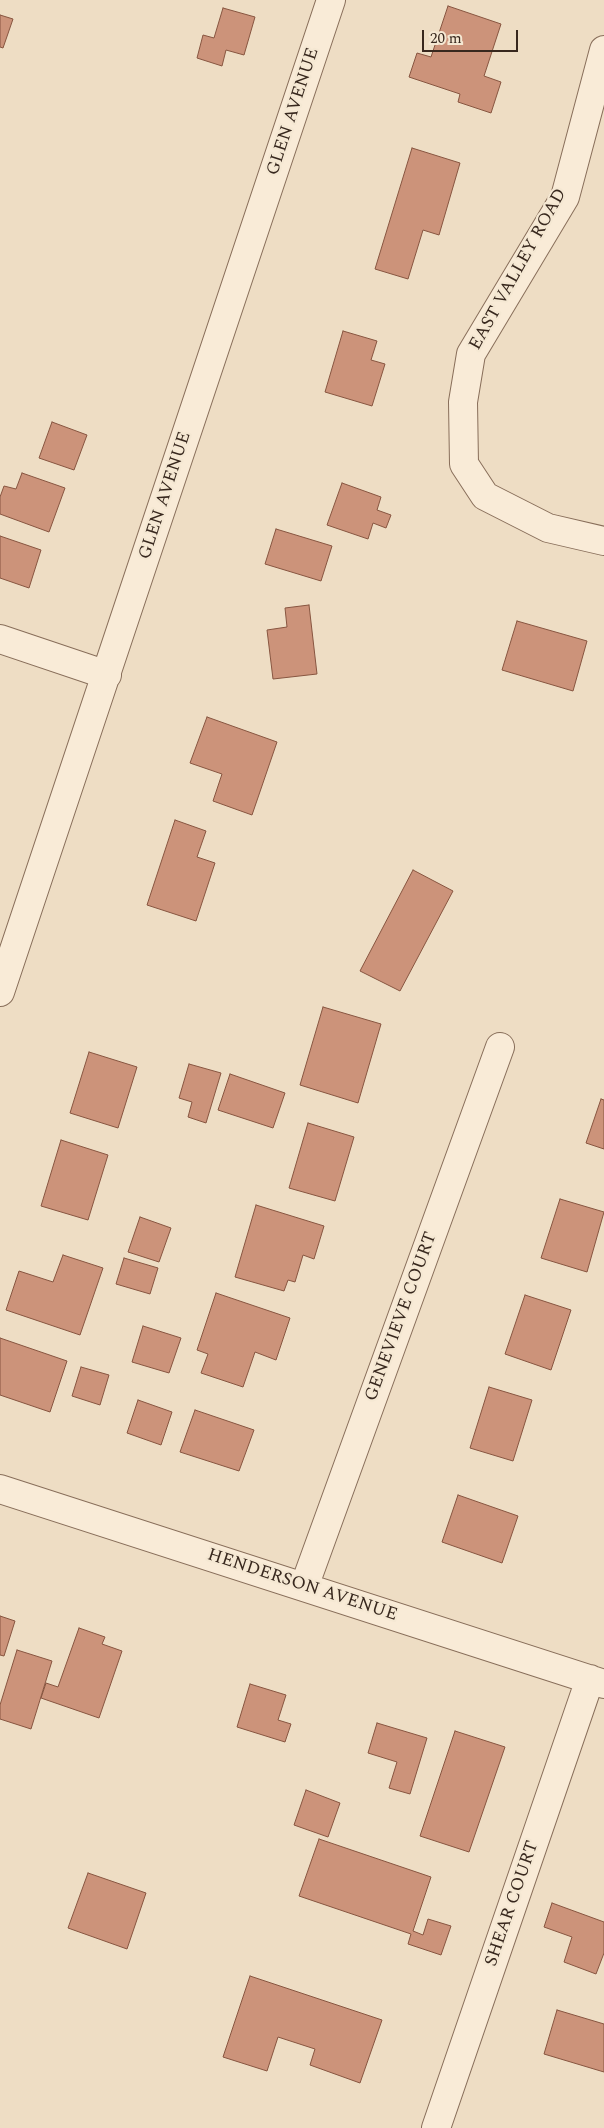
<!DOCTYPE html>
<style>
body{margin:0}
#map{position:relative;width:604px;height:2128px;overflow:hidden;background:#eeddc4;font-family:Spectral,serif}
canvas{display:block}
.scale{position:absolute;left:422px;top:30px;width:96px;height:22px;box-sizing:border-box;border:2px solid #38281e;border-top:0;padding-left:6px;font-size:15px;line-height:18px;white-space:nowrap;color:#38281e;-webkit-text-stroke:4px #f5e8d3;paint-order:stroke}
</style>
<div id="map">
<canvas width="604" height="2128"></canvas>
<div class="scale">20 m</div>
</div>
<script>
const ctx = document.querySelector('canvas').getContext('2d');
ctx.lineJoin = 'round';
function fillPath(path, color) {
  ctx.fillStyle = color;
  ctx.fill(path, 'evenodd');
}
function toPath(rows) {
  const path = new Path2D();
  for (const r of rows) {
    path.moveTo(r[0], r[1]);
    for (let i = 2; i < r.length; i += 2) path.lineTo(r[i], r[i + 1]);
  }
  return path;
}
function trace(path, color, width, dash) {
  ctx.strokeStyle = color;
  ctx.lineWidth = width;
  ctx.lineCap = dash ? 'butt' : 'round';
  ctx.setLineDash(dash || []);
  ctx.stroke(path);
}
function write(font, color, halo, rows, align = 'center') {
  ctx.font = font + ' Spectral,serif';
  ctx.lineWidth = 4.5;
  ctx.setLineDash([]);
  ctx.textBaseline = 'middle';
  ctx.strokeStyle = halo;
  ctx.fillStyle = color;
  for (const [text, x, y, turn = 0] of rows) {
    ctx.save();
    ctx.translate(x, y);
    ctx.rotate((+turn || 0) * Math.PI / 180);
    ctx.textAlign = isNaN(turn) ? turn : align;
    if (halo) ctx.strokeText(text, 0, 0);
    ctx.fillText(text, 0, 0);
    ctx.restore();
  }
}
const building = toPath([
 [448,6,501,24,484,76,501,82,491,113,458,102,460,94,409,77,417,53,431,57,448,6],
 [223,8,255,17,244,55,226,50,222,66,197,58,203,35,214,38,223,8],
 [0,15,13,19,3,48,0,47,0,15],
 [412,148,460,163,439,235,423,230,408,279,375,269,412,148],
 [343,331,377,341,371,360,385,364,372,406,325,392,343,331],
 [52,422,87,435,74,470,39,458,52,422],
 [22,473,65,488,49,532,0,514,0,497,4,486,16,489,22,473],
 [342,483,381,497,377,510,391,515,386,528,373,523,368,539,327,525,342,483],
 [276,529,332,546,321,581,265,564,276,529],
 [0,536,41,550,29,588,0,578,0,536],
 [309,605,317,674,273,679,267,630,287,627,285,608,309,605],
 [517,621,587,641,573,691,502,670,517,621],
 [207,717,277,742,252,815,213,801,222,774,190,763,207,717],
 [175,820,206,831,197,857,215,863,196,921,147,905,175,820],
 [413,870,453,891,400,991,360,971,413,870],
 [323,1007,381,1024,358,1103,300,1085,323,1007],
 [89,1052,137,1067,118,1128,70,1113,89,1052],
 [189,1064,221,1073,206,1123,188,1117,192,1102,179,1098,189,1064],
 [230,1074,285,1093,273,1128,218,1110,230,1074],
 [601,1099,604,1100,604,1149,586,1143,601,1099],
 [308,1123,354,1137,335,1201,289,1188,308,1123],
 [61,1140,108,1155,88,1220,41,1206,61,1140],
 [560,1199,604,1212,587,1272,541,1258,560,1199],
 [256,1205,324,1226,314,1259,303,1255,295,1282,288,1280,284,1291,235,1277,256,1205],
 [140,1217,171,1228,159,1262,128,1252,140,1217],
 [63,1255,103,1268,80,1335,6,1310,19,1271,53,1282,63,1255],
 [124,1258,158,1268,150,1294,116,1284,124,1258],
 [216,1293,290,1318,276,1360,255,1352,243,1387,201,1373,208,1354,197,1350,216,1293],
 [525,1295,571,1310,551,1370,505,1354,525,1295],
 [143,1326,181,1338,169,1373,132,1362,143,1326],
 [0,1338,67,1361,50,1412,0,1395,0,1338],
 [81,1367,109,1375,100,1405,72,1396,81,1367],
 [489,1387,532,1400,513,1461,470,1448,489,1387],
 [138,1400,172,1412,161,1445,127,1433,138,1400],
 [195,1410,254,1430,239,1471,180,1452,195,1410],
 [458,1495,518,1516,502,1563,442,1542,458,1495],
 [0,1616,15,1621,4,1656,0,1655,0,1616],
 [79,1628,105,1637,102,1644,122,1651,99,1718,41,1698,46,1683,58,1687,79,1628],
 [17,1650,52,1661,31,1729,0,1719,0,1705,17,1650],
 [250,1684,286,1695,278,1720,291,1724,285,1742,237,1727,250,1684],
 [377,1723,427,1738,410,1794,389,1788,397,1762,368,1753,377,1723],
 [455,1731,505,1747,469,1852,420,1836,455,1731],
 [306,1790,340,1803,328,1837,294,1825,306,1790],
 [319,1839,431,1877,413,1931,423,1935,428,1919,451,1926,441,1955,408,1944,411,1934,299,1896,319,1839],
 [88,1873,146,1893,127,1949,68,1928,88,1873],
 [552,1903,604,1922,604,1953,596,1974,564,1962,572,1937,544,1927,552,1903],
 [250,1976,382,2020,360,2083,310,2065,315,2049,278,2037,267,2071,223,2057,250,1976],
 [557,2010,604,2024,604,2072,544,2054,557,2010]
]);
fillPath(building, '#cc937a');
trace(building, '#875540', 1);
const minor = toPath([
 [604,50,565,197,471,354,463,402,464,464,485,496,548,528,604,541],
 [0,639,107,675],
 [0,992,331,0],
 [0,1489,604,1684],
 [304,1587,500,1047],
 [436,2128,590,1679]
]);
trace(minor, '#886e5a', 30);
trace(minor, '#f9ebd7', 28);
write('18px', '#38281e', '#f5e8d3', [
 ["GLEN AVENUE",294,112,-72],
 ["EAST VALLEY ROAD",519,270,-61],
 ["GLEN AVENUE",166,496,-72],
 ["GENEVIEVE COURT",402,1317,-70],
 ["HENDERSON AVENUE",302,1586,18],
 ["SHEAR COURT",513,1904,-71]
]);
</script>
